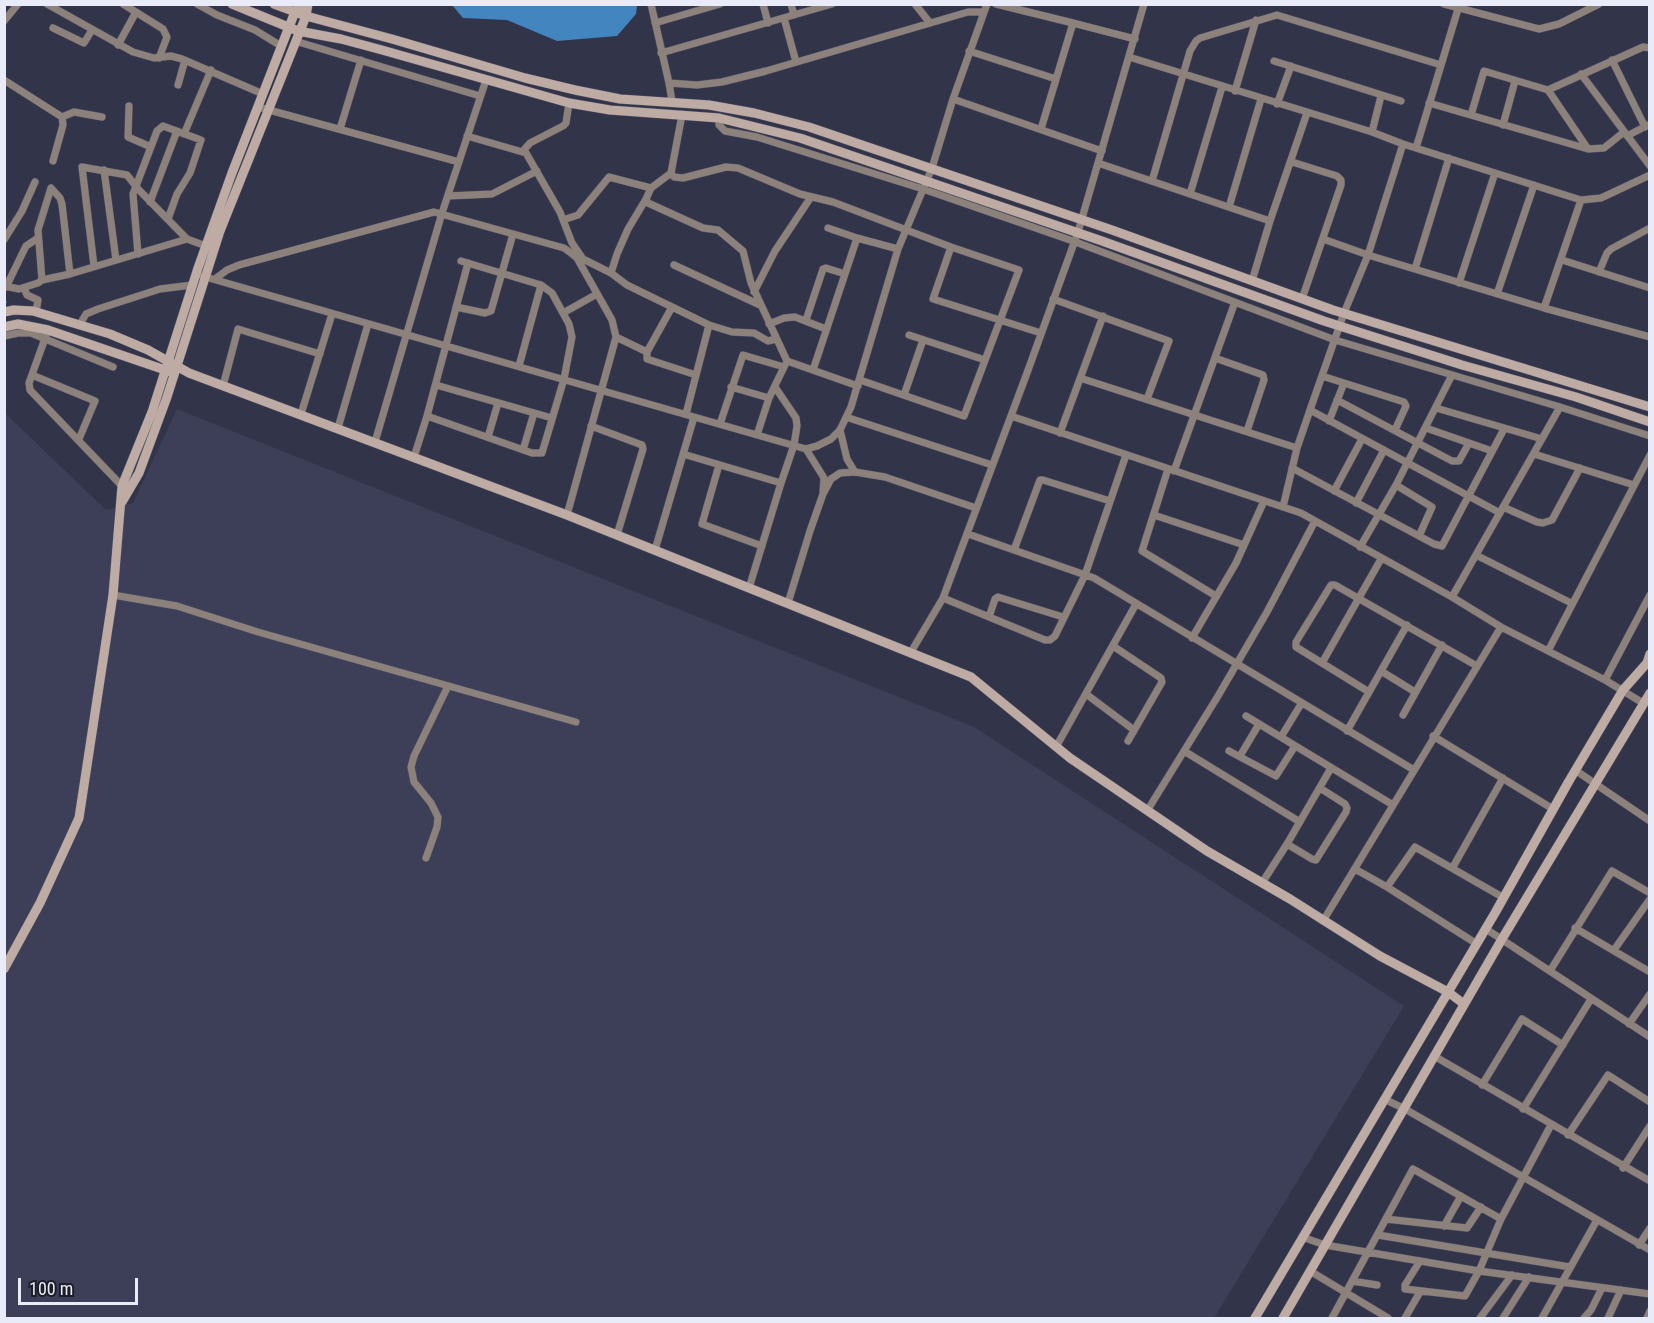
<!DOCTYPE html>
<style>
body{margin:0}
#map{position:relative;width:1654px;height:1323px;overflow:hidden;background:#323449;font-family:"Roboto Condensed",sans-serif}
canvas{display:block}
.frame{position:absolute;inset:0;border:6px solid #e9ebf8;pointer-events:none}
.scale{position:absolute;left:18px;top:1278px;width:120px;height:27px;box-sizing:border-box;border:3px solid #e9ebf8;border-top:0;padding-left:8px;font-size:18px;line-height:21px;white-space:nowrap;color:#e9ebf8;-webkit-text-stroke:4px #1c1d26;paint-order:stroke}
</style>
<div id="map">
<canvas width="1654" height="1323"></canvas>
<div class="frame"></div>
<div class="scale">100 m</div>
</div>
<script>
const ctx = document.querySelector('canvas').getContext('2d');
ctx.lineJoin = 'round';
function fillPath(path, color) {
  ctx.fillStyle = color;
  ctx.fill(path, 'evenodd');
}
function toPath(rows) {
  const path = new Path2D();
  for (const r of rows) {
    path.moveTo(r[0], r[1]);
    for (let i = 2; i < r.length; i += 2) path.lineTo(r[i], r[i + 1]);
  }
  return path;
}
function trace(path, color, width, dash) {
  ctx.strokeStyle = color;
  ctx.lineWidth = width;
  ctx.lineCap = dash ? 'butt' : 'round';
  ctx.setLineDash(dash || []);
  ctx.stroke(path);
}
fillPath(toPath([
 [177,409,974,727,1404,1006,1214,1318,5,1318,4,412,106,510,133,503]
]), '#3d3f59');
fillPath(toPath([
 [452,5,637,5,636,14,617,36,557,41,507,20,463,18]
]), '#4385bf');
trace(toPath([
 [4,303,6,302]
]), '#4385bf', 2);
const street = toPath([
 [47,4,133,52,154,58,171,56,182,59,263,94],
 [123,4,163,29,167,37,159,58],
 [197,4,217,15,255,30,281,46],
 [651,4,669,83,697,85,722,82,766,71,968,12,983,12],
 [763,4,768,23],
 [791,4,794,15],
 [915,4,930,23],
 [996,4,1073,23],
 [1444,4,1539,29,1559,24,1599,4],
 [784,18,796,62],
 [4,21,18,4],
 [655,23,720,4],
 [53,28,84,43,92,30],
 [295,41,480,96],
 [118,45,136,12],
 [969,51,1056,79],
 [661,53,832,4],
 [1129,57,1372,132,1403,144,1581,200,1601,198,1650,175],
 [1612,60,1645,127],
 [1274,61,1401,101],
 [1581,74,1650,166],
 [4,80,62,117,63,125,53,161],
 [669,83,672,101],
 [178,85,185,60],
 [1548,90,1643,47,1650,48],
 [1235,91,1256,20],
 [953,99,1102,151],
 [1429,103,1588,149,1548,90,1484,71,1471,115],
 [1277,104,1291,66],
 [129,106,128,137,151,147],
 [258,107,459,162],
 [62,117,74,112,102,117],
 [719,118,719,125,725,131,757,137,923,189,1073,241,1335,340,1560,407,1650,436],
 [1503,125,1515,81],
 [340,129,361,60],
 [1041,129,1073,23,1135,39],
 [1372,132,1381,96],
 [184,134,211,70],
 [467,136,526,153,560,212,572,243,583,259],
 [1627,136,1650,124],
 [1416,148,1458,9],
 [1588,149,1604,148,1624,132],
 [523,151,530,143,563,126,566,123,569,103],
 [1292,162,1337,176,1341,180,1341,185,1302,299],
 [1098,163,1270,221],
 [104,170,116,260],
 [671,173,682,115],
 [1152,181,1190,51,1196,41,1200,38,1277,15,1441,65],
 [51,188,60,198,62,204,70,274],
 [1190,194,1222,87],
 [448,196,492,194,537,171],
 [646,199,628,229,617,254,611,273,627,285,709,325,686,414],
 [150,202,177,131],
 [1229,207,1261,99],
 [563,220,578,215,609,177,651,188],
 [828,228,857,238,898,249],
 [1323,239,1368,255,1544,308,1650,337],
 [4,240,22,211,35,182],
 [951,247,933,299,1041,333],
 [138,254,133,194,157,131,163,126,201,140,190,173,177,194,168,219],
 [581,258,611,273],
 [1562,260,1650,288],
 [461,261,541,285,519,366],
 [674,265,760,305],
 [94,266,82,167,127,175,139,190,187,239,206,246],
 [1415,269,1449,158],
 [1599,272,1607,253,1611,249,1650,228],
 [202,276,806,449,817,446,831,439,840,430,851,407,898,249,932,168,953,99,987,4],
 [215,279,227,270,239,265,434,212,564,248,571,253,577,258,612,320,616,337,567,515],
 [42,280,70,274,187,239],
 [1252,281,1270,221,1307,113],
 [1459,283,1495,173],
 [4,286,19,289,38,283,42,280,38,230,51,188],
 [6,287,26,246,38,238],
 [24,288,27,295,38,300,36,312],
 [754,292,775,251,811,197],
 [1497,294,1534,185],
 [1053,299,1169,341,1147,399],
 [456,307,485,313,491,311,513,234],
 [672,307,647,352,647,359,696,375],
 [1544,308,1581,200],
 [563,313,597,294],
 [806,320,823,269,826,268,845,274],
 [80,324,86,314,98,309,160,289,192,285],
 [769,324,784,318,795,317,826,329],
 [709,325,732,332,754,333,768,341,776,339],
 [48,330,29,383,30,390,122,486],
 [909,335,985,360],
 [4,336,18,333,31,333,113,367],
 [616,337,647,352],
 [1215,358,1263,375,1264,380,1247,431],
 [813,370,857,238],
 [32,375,95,401,79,439],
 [1322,376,1404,402,1406,406,1395,430],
 [1080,378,1297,448],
 [436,385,552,418],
 [223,386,238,329,320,354],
 [858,386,787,361,751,283,743,251,718,230,703,228,648,203,646,199,651,188,671,173,674,177,683,178,726,167,738,168,800,194,833,202,951,247,1019,270,964,416,860,380],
 [731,387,769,398],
 [904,395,923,340],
 [1337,400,1452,461,1459,461,1469,443],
 [1436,408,1542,439],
 [1310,410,1500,513],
 [301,414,332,314],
 [427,416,532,453,542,453,564,379,572,337,569,324,552,293,541,285],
 [1011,416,1301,513,1452,597,1501,627,1605,680,1643,703],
 [846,417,992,465],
 [1329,421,1344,383],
 [720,424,743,355,784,367],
 [591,426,642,445,643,449,617,535],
 [338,428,368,324],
 [1426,428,1492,451],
 [840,430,847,459,855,472],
 [1060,433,1103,316],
 [757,435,769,398,785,365],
 [488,437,498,403],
 [375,442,442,213,486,80],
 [806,449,824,478,823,491],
 [523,450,534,413],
 [683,454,781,483],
 [1534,454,1634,485],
 [414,457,427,416,468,263],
 [719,465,702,524,762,546],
 [1292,468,1434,544,1442,546,1504,429],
 [1168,469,1142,551,1216,596],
 [1174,471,1235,302],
 [1396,485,1432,507,1419,536],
 [1334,491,1362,439],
 [1356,503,1384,450],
 [1283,507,1297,448,1310,410,1344,313,1368,255,1403,144],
 [1503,507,1537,522,1543,523,1552,520,1580,468],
 [1154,515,1244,545],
 [968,534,1094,578,1414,770],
 [1360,547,1396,485,1452,375],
 [655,550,694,417],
 [1014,550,1040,480,1043,480,1110,501],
 [1476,555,1571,603],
 [749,588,781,483,794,445,797,426,796,418,775,387],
 [113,595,177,606,258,632,576,722],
 [1452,597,1560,407],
 [943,598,1045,640,1050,640,1055,636,1085,575,1126,455],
 [788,603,810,531,823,494,831,479,840,473,855,472,885,477,976,508],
 [989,617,995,599,998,597,1063,617],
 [1192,638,1236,563,1264,501],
 [1113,646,1161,678,1162,682,1128,741],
 [1548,651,1650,455],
 [911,652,943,598,1027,373,1078,232,1144,4],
 [1322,663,1381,559],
 [1381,671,1415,692],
 [1605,680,1650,595],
 [1369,692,1296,647,1296,642,1331,585,1335,585,1477,666],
 [1086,694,1134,730],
 [1403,715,1442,645],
 [1246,716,1393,805],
 [1347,731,1407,625],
 [1433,736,1553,809],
 [1281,737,1301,704],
 [1056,747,1136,604],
 [1184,751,1300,822],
 [1229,751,1276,776,1295,746],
 [1240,756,1259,724],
 [1575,770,1650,821],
 [1147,811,1218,696,1267,612,1315,521],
 [1287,844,1312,859,1316,860,1346,812,1347,808,1345,804,1320,788],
 [426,858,437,827,438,817,431,803,414,782,411,767,414,756,448,686],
 [1453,867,1503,778],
 [1355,869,1387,887,1477,944],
 [1262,883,1287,844,1331,768],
 [1387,887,1415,847,1504,898],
 [1323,921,1501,627],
 [1575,928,1650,972],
 [1486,929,1650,1037],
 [1614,950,1650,899],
 [1550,971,1612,871,1650,893],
 [1629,1024,1650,994],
 [1434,1056,1650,1181],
 [1482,1085,1522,1019,1563,1045],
 [1384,1099,1405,1109,1650,1250],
 [1523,1109,1591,999],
 [1568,1135,1608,1075,1650,1102],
 [1623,1168,1650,1126],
 [1386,1219,1467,1228,1481,1207],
 [1501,1219,1551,1125],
 [1444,1226,1461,1196],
 [1378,1235,1570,1267],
 [1302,1237,1325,1245,1479,1271,1650,1294],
 [1639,1245,1650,1228],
 [1310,1271,1388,1318],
 [1352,1281,1377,1285],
 [1332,1318,1413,1169,1501,1219,1479,1271,1465,1296,1405,1289,1405,1285,1420,1261],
 [1405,1318,1420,1292],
 [1480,1318,1512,1275],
 [1503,1318,1529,1277],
 [1542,1318,1597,1220],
 [1584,1318,1591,1310,1602,1288],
 [1608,1318,1621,1290],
 [1647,1318,1650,1311]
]);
const secondary = toPath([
 [232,4,298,31,341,39,382,50,569,103,610,110,719,118,800,138,1102,241,1324,321,1462,365,1576,397,1650,422],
 [274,4,306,16,392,39,525,78,575,90,620,99,709,105,754,113,809,127,1112,230,1333,310,1650,407],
 [4,312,14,310,33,311,110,334,148,350,189,373,567,515,971,677,1070,758,1207,851,1290,899,1380,956,1448,992,1464,1004],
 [4,327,18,324,48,330,171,372],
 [122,502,139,473,167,397,220,231,306,16,308,4],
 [4,969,40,903,79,818,113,595,122,486,152,412,198,268,232,173,289,27,295,12,301,4],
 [1255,1318,1495,913,1569,781,1623,690,1647,663,1650,654],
 [1283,1318,1502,939,1650,693]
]);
trace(street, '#4f5165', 8);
trace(secondary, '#4f5165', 10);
trace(street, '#8d817c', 7);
trace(secondary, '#beaba3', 9);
</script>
